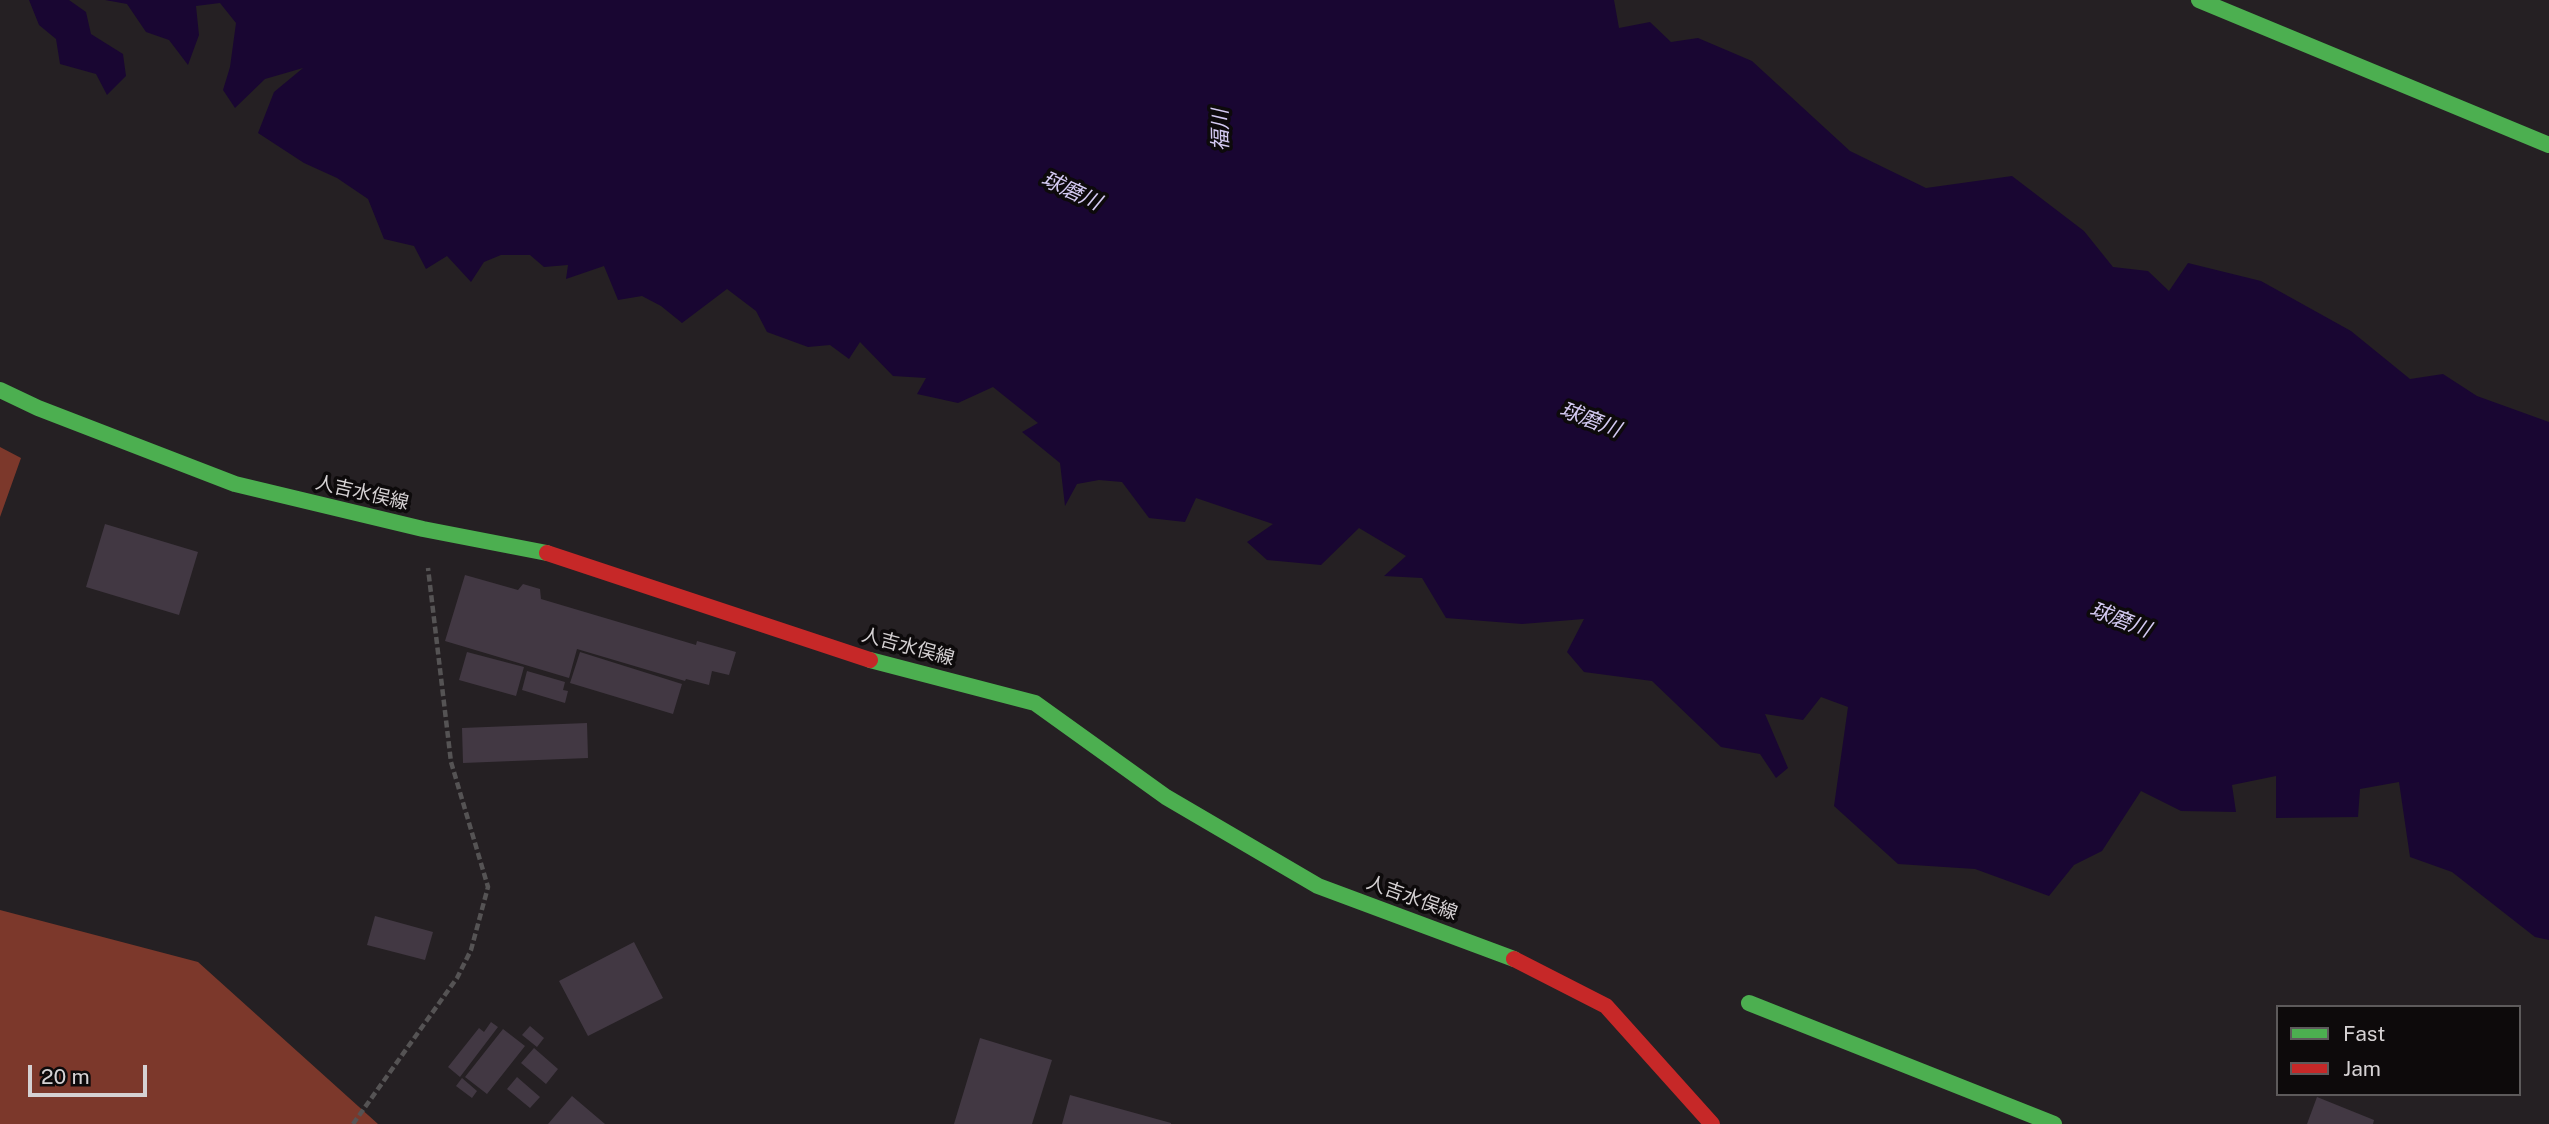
<!DOCTYPE html>
<meta charset="utf-8">
<style>
body{margin:0}
#map{position:relative;width:2549px;height:1124px;overflow:hidden;background:#252023;font-family:"Public Sans",sans-serif}
canvas{display:block}
.legend{position:absolute;left:2276px;top:1005px;width:245px;height:91px;box-sizing:border-box;background:#0d0a0b;border:2px solid #5d5a5b;margin:0;padding:9px 12px;list-style:none;font-size:21px;color:#d5d1d3}
.legend li{display:flex;align-items:center;gap:14px;height:35px}
.legend b{width:35px;border:2px solid #5d5a5b}
.scale{position:absolute;left:28px;top:1065px;width:119px;height:32px;box-sizing:border-box;border:4px solid #d5d1d3;border-top:0;padding-left:9px;font-size:21px;line-height:24px;white-space:nowrap;color:#d5d1d3;-webkit-text-stroke:5px #0d0a0b;paint-order:stroke}
</style>
<div id="map">
<canvas width="2549" height="1124"></canvas>
<ul class="legend">
<li><b style="height:9px;background:#4caf50"></b>Fast</li>
<li><b style="height:9px;background:#c62828"></b>Jam</li>
</ul>
<div class="scale">20 m</div>
</div>
<script>
const ctx = document.querySelector('canvas').getContext('2d');
ctx.lineJoin = 'round';
function fillPath(path, color) {
  ctx.fillStyle = color;
  ctx.fill(path, 'evenodd');
}
function toPath(rows) {
  const path = new Path2D();
  for (const r of rows) {
    path.moveTo(r[0], r[1]);
    for (let i = 2; i < r.length; i += 2) path.lineTo(r[i], r[i + 1]);
  }
  return path;
}
function trace(path, color, width, dash) {
  ctx.strokeStyle = color;
  ctx.lineWidth = width;
  ctx.lineCap = dash ? 'butt' : 'round';
  ctx.setLineDash(dash || []);
  ctx.stroke(path);
}
function write(font, color, halo, rows, align = 'center') {
  ctx.font = font + ' "Public Sans","Noto Sans JP",sans-serif';
  ctx.lineWidth = 7;
  ctx.setLineDash([]);
  ctx.textBaseline = 'middle';
  ctx.strokeStyle = halo;
  ctx.fillStyle = color;
  for (const [text, x, y, turn = 0] of rows) {
    ctx.save();
    ctx.translate(x, y);
    ctx.rotate((+turn || 0) * Math.PI / 180);
    ctx.textAlign = isNaN(turn) ? turn : align;
    if (halo) ctx.strokeText(text, 0, 0);
    ctx.fillText(text, 0, 0);
    ctx.restore();
  }
}
fillPath(toPath([
 [0,447,21,458,0,517],
 [0,910,198,962,378,1124,0,1124]
]), '#7c382b');
fillPath(toPath([
 [29,0,69,0,86,12,91,34,123,54,126,76,107,95,96,74,60,64,56,39,39,25],
 [105,0,1614,0,1619,28,1650,22,1671,42,1698,38,1752,61,1850,151,1926,188,2012,176,2084,231,2113,267,2148,271,2169,291,2188,263,2261,281,2351,331,2410,379,2443,374,2477,396,2549,422,2549,940,2535,937,2452,872,2410,857,2399,782,2360,789,2358,817,2276,818,2276,776,2232,785,2236,812,2181,811,2141,791,2102,851,2074,865,2049,896,1975,869,1898,864,1834,806,1848,707,1821,697,1803,720,1765,714,1788,768,1776,778,1760,754,1721,747,1652,681,1584,672,1567,652,1584,619,1522,624,1446,618,1422,578,1384,576,1406,556,1359,528,1321,565,1267,560,1247,542,1273,524,1196,498,1185,522,1149,518,1122,482,1099,480,1077,484,1065,506,1060,463,1022,432,1038,423,993,387,958,403,917,394,926,378,893,376,860,342,849,359,830,345,808,347,767,332,756,311,727,289,682,323,661,306,642,296,618,300,604,266,566,279,568,265,544,267,530,255,501,255,484,262,471,282,447,256,426,269,414,246,384,239,368,199,337,178,304,163,258,133,274,92,303,68,265,79,235,108,223,90,230,67,236,23,220,3,196,6,199,35,188,65,169,40,146,32,127,4]
]), '#190632');
fillPath(toPath([
 [105,524,198,552,179,615,86,587],
 [465,575,518,590,523,584,540,589,541,599,696,645,697,641,736,652,729,675,712,671,709,685,686,679,685,681,577,649,569,678,445,641],
 [467,652,524,667,516,696,459,680],
 [580,652,682,684,673,714,570,683],
 [527,671,565,682,563,690,568,691,565,703,522,690],
 [587,723,588,758,463,763,462,728],
 [375,916,433,932,425,960,367,945],
 [634,942,663,998,588,1036,559,981],
 [491,1022,498,1027,460,1077,448,1067,479,1028,484,1032],
 [530,1026,544,1038,537,1047,522,1035],
 [503,1029,525,1046,487,1094,465,1077],
 [980,1038,1052,1060,1032,1124,954,1124],
 [534,1048,558,1069,546,1084,521,1063],
 [517,1077,540,1097,530,1108,507,1089],
 [462,1078,477,1091,472,1098,456,1086],
 [1070,1095,1171,1123,1171,1124,1062,1124],
 [572,1096,605,1124,548,1124],
 [2317,1097,2374,1120,2373,1124,2307,1124]
]), '#423843');
trace(toPath([
 [353,1124,457,978,471,950,488,887,451,762,428,568]
]), '#555354', 4.5, [7, 3.5]);
trace(toPath([
 [2199,0,2549,145],
 [0,390,38,408,235,484,423,529,547,553],
 [870,660,1035,703,1166,797,1318,886,1514,959],
 [1749,1003,2054,1124]
]), '#4caf50', 16);
trace(toPath([
 [547,553,870,660],
 [1514,959,1606,1006,1712,1124]
]), '#c62828', 16);
write('19px', '#d5d1d3', '#0d0a0b', [
 ["人吉水俣線",362,493,13],
 ["人吉水俣線",908,647,15],
 ["人吉水俣線",1412,898,20]
]);
write('italic 21px', '#d4caf2', '#0d0a0b', [
 ["福川",1221,130,-91],
 ["球磨川",1071,191,25],
 ["球磨川",1590,420,21],
 ["球磨川",2120,620,21]
]);
</script>
